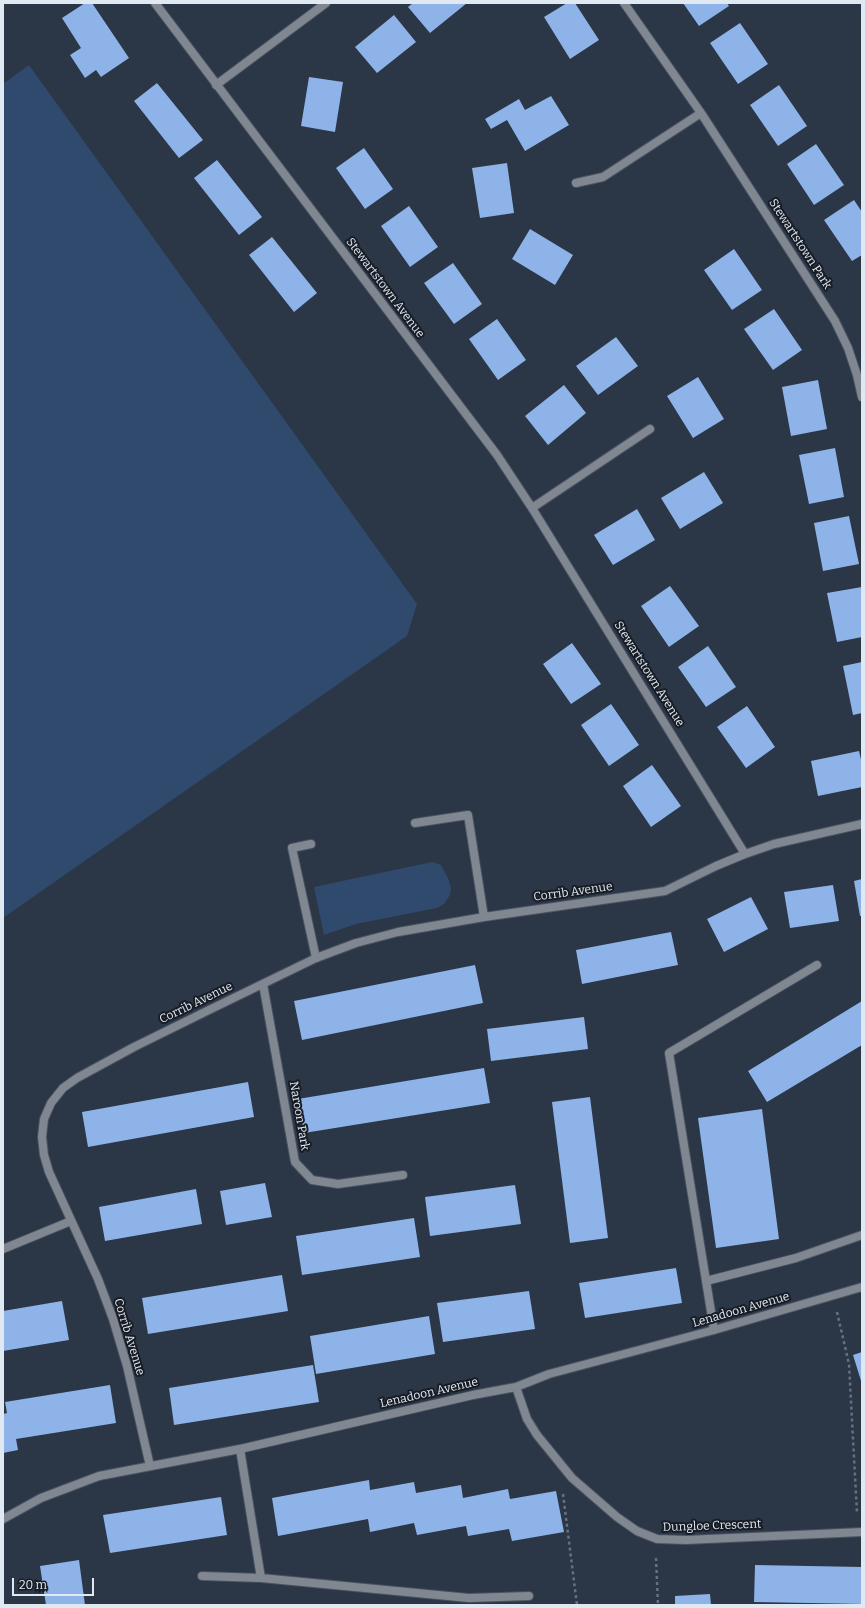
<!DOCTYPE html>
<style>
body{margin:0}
#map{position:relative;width:865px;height:1608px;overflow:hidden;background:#2b3646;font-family:Bitter,serif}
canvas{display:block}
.frame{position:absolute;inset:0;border:4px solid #e0e8f2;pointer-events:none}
.scale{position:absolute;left:12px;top:1578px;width:82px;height:18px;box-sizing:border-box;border:2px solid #e0e8f2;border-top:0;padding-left:5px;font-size:12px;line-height:14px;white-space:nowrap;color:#e0e8f2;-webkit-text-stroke:3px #181d25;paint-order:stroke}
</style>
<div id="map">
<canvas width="865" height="1608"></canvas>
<div class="frame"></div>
<div class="scale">20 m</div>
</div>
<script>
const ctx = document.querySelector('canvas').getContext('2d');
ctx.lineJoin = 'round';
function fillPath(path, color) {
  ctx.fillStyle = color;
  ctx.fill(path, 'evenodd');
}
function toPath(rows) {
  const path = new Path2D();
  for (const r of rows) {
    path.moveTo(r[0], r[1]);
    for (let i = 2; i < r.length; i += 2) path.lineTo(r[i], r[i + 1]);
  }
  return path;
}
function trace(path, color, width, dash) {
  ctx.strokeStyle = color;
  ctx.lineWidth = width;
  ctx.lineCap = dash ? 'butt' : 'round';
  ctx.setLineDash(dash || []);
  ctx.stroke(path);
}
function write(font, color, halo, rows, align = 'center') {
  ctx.font = font + ' Bitter,serif';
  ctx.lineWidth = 4;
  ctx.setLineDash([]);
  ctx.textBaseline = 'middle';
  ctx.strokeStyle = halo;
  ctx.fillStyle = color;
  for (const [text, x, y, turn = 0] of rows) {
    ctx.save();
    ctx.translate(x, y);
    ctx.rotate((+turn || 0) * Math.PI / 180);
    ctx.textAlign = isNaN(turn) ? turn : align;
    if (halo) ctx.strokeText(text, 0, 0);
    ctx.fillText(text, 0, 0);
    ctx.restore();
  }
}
fillPath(toPath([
 [29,65,417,604,407,636,3,918,3,84],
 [432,862,441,865,448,878,451,888,450,895,444,904,437,908,356,924,324,935,314,887]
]), '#304a6e');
fillPath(toPath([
 [85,3,92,3,129,58,101,77,96,70,85,78,70,55,81,48,62,18],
 [413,3,467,3,430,33,408,7],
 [567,3,575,3,599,40,570,59,544,17],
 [683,3,727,3,729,6,699,26],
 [394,15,416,42,377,73,355,47],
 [740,23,768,64,738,84,710,43],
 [309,77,343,82,335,132,301,126],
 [157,83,203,140,179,158,134,101],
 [779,85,807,126,778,146,750,105],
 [551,96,569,125,525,151,507,120,491,129,485,119,519,99,525,110],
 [816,144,844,185,814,205,787,164],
 [364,148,393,189,365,209,336,168],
 [217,160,262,217,239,235,194,178],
 [507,163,514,213,480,218,472,168],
 [854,200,862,212,862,255,852,261,824,220],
 [409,206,438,247,410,267,381,226],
 [530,229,573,255,555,285,512,259],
 [272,237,317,293,294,312,249,255],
 [734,249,762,290,732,310,704,270],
 [453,263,482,304,454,324,424,283],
 [774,309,802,350,773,370,744,329],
 [497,319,526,360,498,380,469,339],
 [616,337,638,366,598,395,576,366],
 [698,377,724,419,693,438,667,396],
 [818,380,827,429,791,436,782,387],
 [564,385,586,413,548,445,525,416],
 [835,448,844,497,809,504,799,455],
 [704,472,723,503,680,529,661,498],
 [637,509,655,540,613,565,594,535],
 [849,516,859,564,823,571,814,523],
 [670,586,699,626,669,647,641,606],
 [862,587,862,637,837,642,827,593],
 [572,643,601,684,571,704,543,664],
 [708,646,736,687,706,707,678,667],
 [862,662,862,713,853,715,843,666],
 [611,704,639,745,609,766,581,725],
 [747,706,775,747,746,768,717,727],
 [859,751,862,764,862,787,818,796,811,761],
 [652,765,681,806,651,827,623,786],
 [862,879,862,916,860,916,854,881],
 [833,885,839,921,790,928,784,892],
 [751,897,768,929,724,952,707,919],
 [671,932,678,965,582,984,576,950],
 [475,965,483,1003,302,1040,294,1001],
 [862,1001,862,1045,767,1102,748,1071],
 [584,1017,588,1049,491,1061,487,1029],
 [484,1068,490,1103,304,1133,298,1099],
 [248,1082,254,1117,88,1147,82,1112],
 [590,1097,608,1238,570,1243,552,1102],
 [762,1109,779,1239,716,1248,698,1118],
 [265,1183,272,1217,226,1225,220,1191],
 [515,1185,521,1224,430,1236,425,1197],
 [196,1189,202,1224,105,1241,99,1207],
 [414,1218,420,1257,302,1275,296,1236],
 [676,1268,682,1303,585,1318,579,1283],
 [282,1275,288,1311,148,1334,142,1298],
 [529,1291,535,1329,443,1342,437,1303],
 [62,1301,69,1340,3,1351,3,1311],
 [429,1316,435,1354,316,1374,310,1336],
 [862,1352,862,1384,853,1355],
 [313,1365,319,1402,174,1425,169,1388],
 [110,1385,116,1423,16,1439,18,1450,3,1453,3,1414,7,1413,5,1402],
 [369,1480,370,1490,414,1482,416,1493,461,1485,463,1498,508,1489,510,1499,556,1491,564,1532,512,1541,509,1529,468,1536,466,1526,417,1535,414,1523,370,1532,368,1519,278,1536,272,1498],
 [221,1497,227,1535,110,1553,103,1515],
 [79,1560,85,1605,46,1605,40,1566],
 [755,1565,862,1567,862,1604,754,1602],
 [710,1594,711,1605,675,1605,675,1596]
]), '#8db3e8');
const service = toPath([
 [311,844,292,848,316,958],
 [240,1449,261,1578],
 [202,1576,261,1578,469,1598,529,1596]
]);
const minor = toPath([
 [155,3,497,455,532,508,745,854],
 [624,3,701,113,835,321,848,348,857,375,862,397],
 [216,85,326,3],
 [576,183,603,177,701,113],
 [532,508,650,429],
 [415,823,468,815,484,917],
 [263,984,295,1162,312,1180,338,1184,403,1175],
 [3,1249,71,1221],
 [706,1281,796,1258,862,1235],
 [714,1330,669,1053,817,965],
 [516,1387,527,1419,537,1435,572,1478,617,1517,637,1531,657,1539,686,1540,862,1532],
 [150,1466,127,1366,113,1319,98,1279,49,1172,44,1155,42,1137,44,1119,51,1103,63,1088,77,1078,134,1047,211,1009,316,958,356,943,398,932,484,917,665,891,716,866,745,854,774,844,862,824],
 [3,1519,41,1498,99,1476,240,1449,473,1395,516,1387,549,1374,714,1330,862,1287]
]);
trace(service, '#485262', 10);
trace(minor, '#485262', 10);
trace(toPath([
 [837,1312,849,1364,857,1513],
 [563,1494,577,1605],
 [656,1558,658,1605]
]), '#67717f', 2.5, [3, 3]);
trace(service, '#818790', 8);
trace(minor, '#818790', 8);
write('12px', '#e0e8f2', '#181d25', [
 ["Stewartstown Park",800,244,57],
 ["Stewartstown Avenue",385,288,53],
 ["Stewartstown Avenue",649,674,58],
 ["Corrib Avenue",573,892,-8],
 ["Corrib Avenue",196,1003,-26],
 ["Naroon Park",299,1116,80],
 ["Lenadoon Avenue",741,1310,-16],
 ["Corrib Avenue",129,1337,73],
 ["Lenadoon Avenue",429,1393,-13],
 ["Dungloe Crescent",712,1526,-2]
]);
</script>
